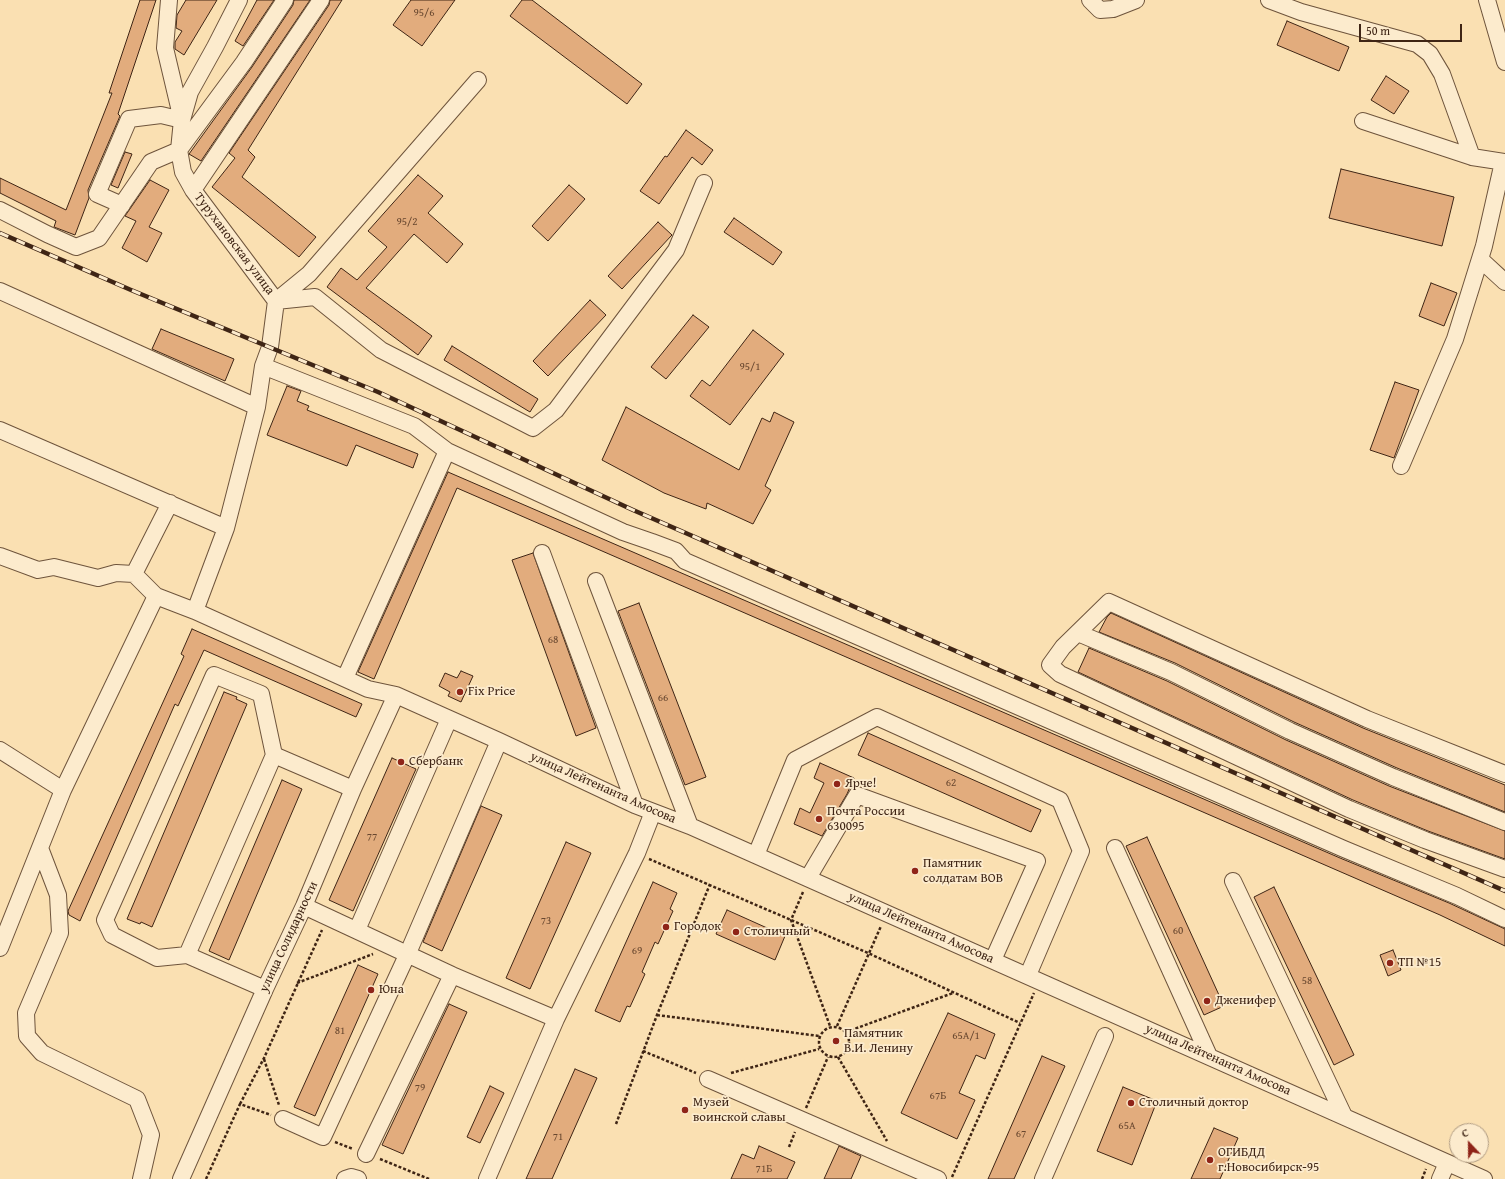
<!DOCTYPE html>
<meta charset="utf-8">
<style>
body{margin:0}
#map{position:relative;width:1505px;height:1179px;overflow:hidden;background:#fae0b2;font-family:"Gentium Book Plus",serif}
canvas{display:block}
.north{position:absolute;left:1449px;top:1123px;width:40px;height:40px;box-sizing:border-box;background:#fcebcd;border:1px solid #b09c83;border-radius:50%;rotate:338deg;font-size:11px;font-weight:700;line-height:16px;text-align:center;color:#3f2515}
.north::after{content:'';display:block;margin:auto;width:14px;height:18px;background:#8f2418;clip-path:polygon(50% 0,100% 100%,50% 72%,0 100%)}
.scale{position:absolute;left:1359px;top:24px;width:103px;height:18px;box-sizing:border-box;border:2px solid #3f2515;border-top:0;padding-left:5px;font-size:12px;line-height:14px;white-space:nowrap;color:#3f2515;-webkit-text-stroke:3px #fcebcd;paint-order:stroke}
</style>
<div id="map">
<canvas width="1505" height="1179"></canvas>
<div class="north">С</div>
<div class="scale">50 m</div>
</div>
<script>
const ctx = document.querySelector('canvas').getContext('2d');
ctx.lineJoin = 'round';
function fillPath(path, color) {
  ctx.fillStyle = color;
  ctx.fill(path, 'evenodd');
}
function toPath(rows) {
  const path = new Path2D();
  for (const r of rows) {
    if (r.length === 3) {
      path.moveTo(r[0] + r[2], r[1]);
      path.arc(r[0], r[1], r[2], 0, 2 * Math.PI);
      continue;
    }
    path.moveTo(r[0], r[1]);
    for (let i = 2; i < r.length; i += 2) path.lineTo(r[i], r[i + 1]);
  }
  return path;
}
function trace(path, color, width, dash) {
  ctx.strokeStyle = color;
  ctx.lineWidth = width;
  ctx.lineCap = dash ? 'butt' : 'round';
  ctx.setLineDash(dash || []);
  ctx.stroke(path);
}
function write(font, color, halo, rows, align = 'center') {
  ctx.font = font + ' "Gentium Book Plus",serif';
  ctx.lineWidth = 3.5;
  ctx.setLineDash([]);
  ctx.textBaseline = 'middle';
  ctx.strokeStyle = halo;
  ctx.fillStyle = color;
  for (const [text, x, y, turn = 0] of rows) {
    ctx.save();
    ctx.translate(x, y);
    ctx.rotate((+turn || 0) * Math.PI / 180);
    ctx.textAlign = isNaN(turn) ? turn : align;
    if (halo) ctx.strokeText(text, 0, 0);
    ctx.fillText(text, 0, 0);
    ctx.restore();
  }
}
const building = toPath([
 [140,0,156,0,118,114,120,116,88,190,89,198,75,235,54,227,56,221,0,193,0,178,66,210,112,93,109,93,140,0],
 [186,0,217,0,184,55,175,49,175,42,182,31,176,28,177,15,186,0],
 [257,0,274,0,243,46,235,41,257,0],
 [294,0,310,0,201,161,189,154,252,67,293,5,294,0],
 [330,0,342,0,248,150,255,157,242,177,316,237,299,257,212,187,235,158,229,153,329,5,330,0],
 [411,0,455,0,422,46,393,25,411,0],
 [522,0,532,0,642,84,627,104,510,16,522,0],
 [1287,21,1349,47,1339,71,1277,45,1287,21],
 [1386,76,1409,91,1394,114,1371,100,1386,76],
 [686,130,713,150,702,165,692,157,659,204,640,191,665,156,667,157,686,130],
 [125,152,132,154,118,188,111,185,125,152],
 [1341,169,1454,197,1442,246,1329,218,1341,169],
 [418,175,443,196,428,213,463,244,447,263,414,234,366,288,432,336,418,355,327,287,341,268,357,280,387,247,368,231,418,175],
 [150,180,169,190,149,227,162,233,147,262,122,248,136,221,125,216,150,180],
 [569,185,585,199,548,241,532,226,569,185],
 [734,218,782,252,773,265,724,232,734,218],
 [658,222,672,235,671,236,622,289,608,276,658,222],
 [1431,283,1457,293,1444,326,1419,316,1431,283],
 [590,300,606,315,548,376,533,361,590,300],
 [693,315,709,327,666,379,651,367,693,315],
 [161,329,234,359,225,381,152,349,161,329],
 [753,330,784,354,730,425,690,396,702,380,710,386,753,330],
 [452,346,538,399,530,412,444,360,452,346],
 [1395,382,1419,390,1394,458,1370,450,1395,382],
 [287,386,301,391,297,401,309,406,307,410,418,454,413,468,356,445,347,466,267,435,287,386],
 [626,407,739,470,762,418,770,422,774,412,794,422,765,486,771,490,753,524,707,503,706,509,664,493,602,460,626,407],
 [448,472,1340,858,1449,903,1505,929,1505,946,1440,915,457,488,374,679,358,672,448,472],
 [533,553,596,728,576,736,512,560,533,553],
 [639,603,706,777,685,785,618,611,639,603],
 [1111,613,1363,728,1505,785,1505,812,1397,768,1294,722,1175,663,1099,632,1107,617,1111,613],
 [192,629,362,704,356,717,204,650,178,706,175,704,80,921,69,915,68,911,184,656,181,654,192,629],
 [1089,648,1167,681,1286,740,1389,786,1505,831,1505,859,1428,831,1353,800,1078,672,1089,648],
 [461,671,473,676,461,702,448,696,450,692,439,686,445,673,457,678,461,671],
 [224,692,237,697,236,699,247,704,152,927,141,922,140,924,127,919,224,692],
 [868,733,1041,810,1031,832,858,755,868,733],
 [392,758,416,769,353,911,329,900,392,758],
 [820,763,854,778,847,794,822,836,794,824,800,808,810,813,824,783,814,778,820,763],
 [282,780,302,789,229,960,209,951,282,780],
 [481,806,502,815,442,951,423,942,481,806],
 [1147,837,1224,1006,1204,1015,1126,846,1147,837],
 [566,842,591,853,530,989,506,978,566,842],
 [653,882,677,893,670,909,673,911,658,944,655,942,642,972,645,974,630,1007,627,1006,620,1022,595,1011,653,882],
 [1274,887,1354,1055,1334,1065,1254,897,1274,887],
 [727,910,785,936,775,960,716,934,727,910],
 [1393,950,1401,970,1388,976,1380,955,1393,950],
 [358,965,378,974,315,1116,294,1107,358,965],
 [449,1004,467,1012,403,1154,382,1145,449,1004],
 [948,1013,995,1034,985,1059,976,1055,959,1093,975,1100,957,1139,901,1113,948,1013],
 [1042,1056,1065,1066,1014,1179,988,1179,1042,1056],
 [575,1069,597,1078,552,1179,526,1179,575,1069],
 [490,1086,504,1093,480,1143,467,1137,490,1086],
 [1123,1087,1157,1101,1132,1165,1097,1151,1123,1087],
 [1214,1128,1238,1138,1220,1179,1191,1179,1214,1128],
 [759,1146,795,1162,787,1179,731,1179,742,1154,754,1159,759,1146],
 [839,1146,861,1156,851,1179,824,1179,839,1146]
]);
fillPath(building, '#e2ac7d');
trace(building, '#3f2515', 1);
const minor = toPath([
 [1090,0,1100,10,1113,9,1136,0],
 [1269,0,1301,12,1417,44,1430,54,1442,74,1472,157],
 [1487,0,1505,62],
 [1363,121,1472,157,1505,162],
 [193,190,321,0],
 [122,205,97,194,129,119,161,115,182,120,165,48,169,0],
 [0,210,47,234,76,247,99,238,151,162,179,150,244,62,285,0],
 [1480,259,1505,282],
 [0,291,257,407],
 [276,301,315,297,381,350,533,428,556,410,676,250,704,183],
 [276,301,309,274,478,80],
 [263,366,414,426,447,451],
 [0,430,226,528],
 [1401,466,1455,339,1484,246,1503,162],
 [542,553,635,805],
 [0,556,38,570,54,567,98,578,116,573,134,574,156,596],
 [134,574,170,503],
 [596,581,690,826],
 [195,611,226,528,257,407,263,366,270,347,276,301,193,190,183,172,179,150,182,120,190,92,215,47,239,0],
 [1078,633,1171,672,1290,731,1393,777,1505,822],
 [345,678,447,451,623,532,652,542,676,551,685,561,1344,849,1457,896,1505,919],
 [0,750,63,790],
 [1505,774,1367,719,1109,602,1063,647,1050,665,1060,674,1349,809,1425,840,1505,869],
 [40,848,58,895,60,933,26,1013,27,1036,42,1053,137,1099,151,1135,141,1179],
 [1115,848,1209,1056],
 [756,855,795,760,877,717,1060,800,1081,851,1028,975],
 [808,878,857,795,1037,861,993,960],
 [1233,881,1344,1116],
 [304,906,452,975,556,1019],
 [357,930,449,719],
 [0,948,63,790,156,596,195,611,368,689,396,695,499,741,635,805,690,826,1484,1179],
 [187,955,274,755],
 [265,989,187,955,157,958,112,935,105,920,214,675,261,694,274,755,353,789],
 [708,1079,938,1179],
 [283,1119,323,1137,408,953,499,741],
 [366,1154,452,975],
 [181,1179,265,989,304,906,353,789,396,695],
 [345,1179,351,1177,358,1179],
 [487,1179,556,1019,637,853,653,812],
 [1043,1179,1105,1036],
 [1440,1179,1447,1163]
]);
trace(minor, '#6e543c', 18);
trace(toPath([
 [649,859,868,953,1020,1023],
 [803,892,791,920,830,1026],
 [297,983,373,954],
 [657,1015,819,1036],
 [837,1026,881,926],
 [834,1042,15],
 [846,1032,953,993],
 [643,1051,696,1073],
 [838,1057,887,1141],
 [264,1059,279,1105],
 [731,1073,819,1049],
 [240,1104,264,1058,322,930],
 [806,1108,828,1057],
 [616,1124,657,1015,710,884],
 [335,1142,353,1149],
 [789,1147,795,1132],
 [380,1159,429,1179],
 [952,1177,1034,993],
 [206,1179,240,1104,271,1115],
 [1422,1179,1426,1169]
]), '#3f2515', 2.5, [3, 2]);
trace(minor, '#fcebcd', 16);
const rail = toPath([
 [0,233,131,290,378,392,633,510,1505,891]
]);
trace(rail, '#3f2515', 4.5);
trace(rail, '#fcebcd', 3, [9]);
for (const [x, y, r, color] of [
 [460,692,4,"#8f2418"],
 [401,762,4,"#8f2418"],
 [837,784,4,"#8f2418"],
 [819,819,4,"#8f2418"],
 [915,871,4,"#8f2418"],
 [666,927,4,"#8f2418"],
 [736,932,4,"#8f2418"],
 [1390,963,4,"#8f2418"],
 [371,990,4,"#8f2418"],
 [1207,1001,4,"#8f2418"],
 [836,1041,4,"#8f2418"],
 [1131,1103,4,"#8f2418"],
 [685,1110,4,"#8f2418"],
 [1210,1160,4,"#8f2418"]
]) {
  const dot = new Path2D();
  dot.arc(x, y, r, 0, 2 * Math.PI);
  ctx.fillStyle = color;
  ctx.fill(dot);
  trace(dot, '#fcebcd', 1.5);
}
write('11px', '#68472f', null, [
 ["95/6",424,13],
 ["95/2",407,222],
 ["95/1",750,367],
 ["68",553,640],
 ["66",663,698],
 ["62",951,783],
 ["77",372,837],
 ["73",546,921],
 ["60",1178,931],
 ["69",637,951],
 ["58",1307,981],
 ["81",340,1031],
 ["65А/1",966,1036],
 ["79",420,1088],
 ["67Б",938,1096],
 ["65А",1127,1126],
 ["67",1021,1134],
 ["71",558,1137],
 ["71Б",764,1169]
]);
write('13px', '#3f2515', '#fcebcd', [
 ["Турухановская улица",234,244,53],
 ["улица Лейтенанта Амосова",603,788,24],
 ["улица Лейтенанта Амосова",921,928,24],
 ["улица Солидарности",289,937,-65],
 ["улица Лейтенанта Амосова",1218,1060,24]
]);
write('13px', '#3f2515', '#fcebcd', [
 ["Fix Price",468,692],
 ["Сбербанк",409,762],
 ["Ярче!",845,784],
 ["Почта России",827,812],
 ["630095",827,827],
 ["Памятник",923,864],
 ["солдатам ВОВ",923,879],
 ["Городок",674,927],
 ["Столичный",744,932],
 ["ТП №15",1398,963],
 ["Юна",379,990],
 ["Дженифер",1215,1001],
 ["Памятник",844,1034],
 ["В.И. Ленину",844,1049],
 ["Музей",693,1103],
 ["воинской славы",693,1118],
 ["Столичный доктор",1139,1103],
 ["ОГИБДД",1218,1153],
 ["г.Новосибирск-95",1218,1168]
], 'left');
</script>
